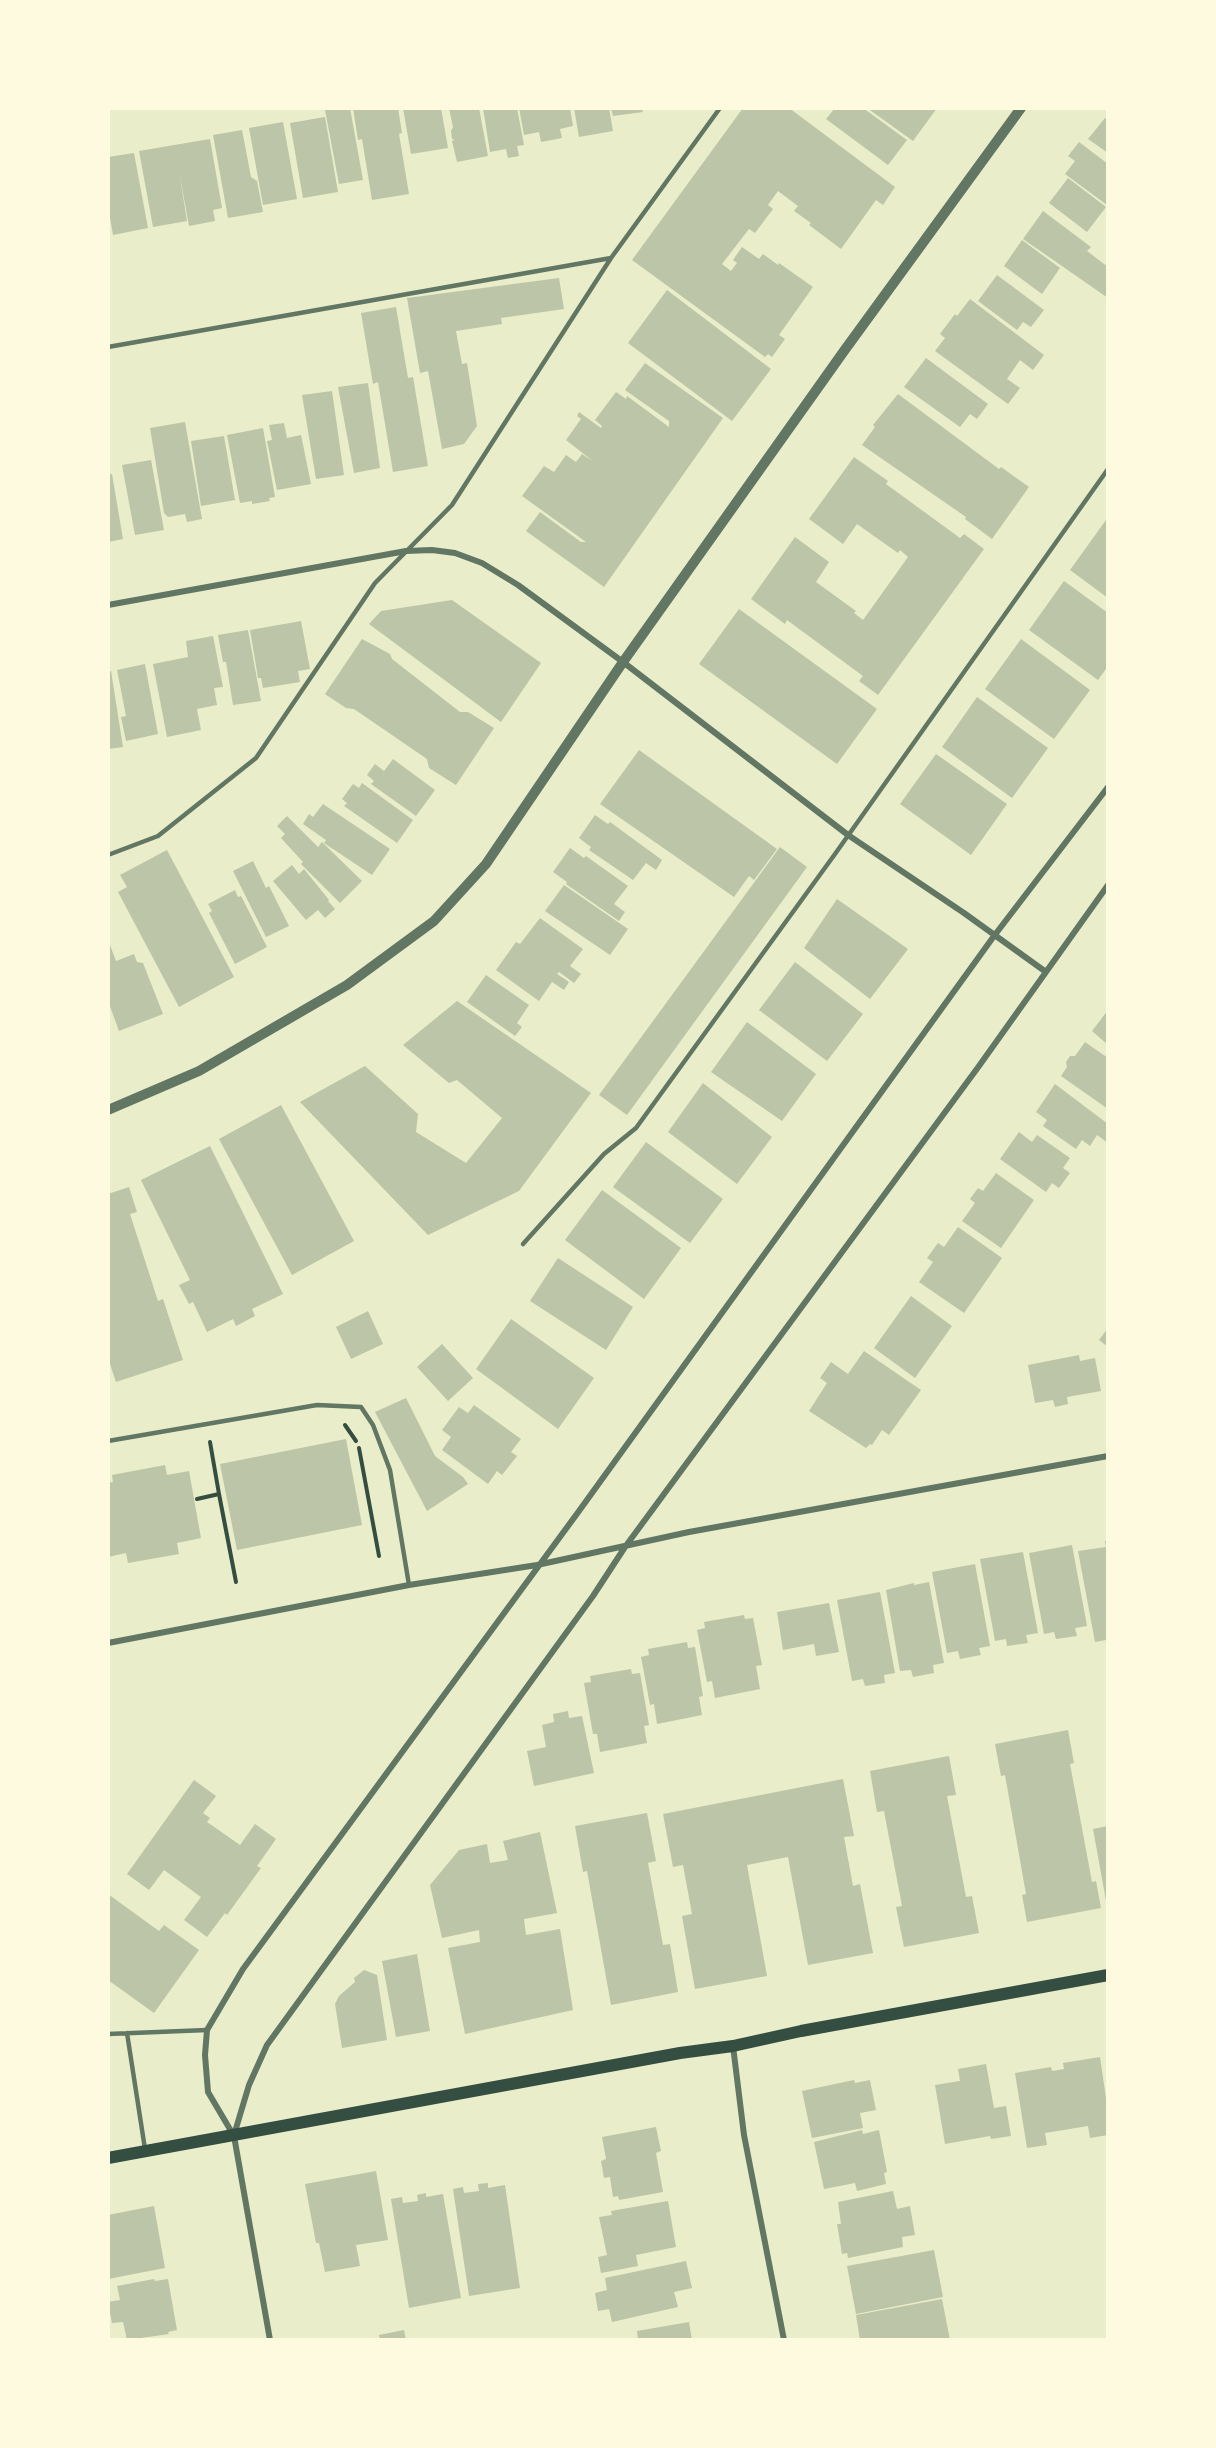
<!DOCTYPE html>
<style>
body{margin:0}
#map{position:relative;width:1216px;height:2448px;overflow:hidden;background:#e9edc9;font-family:"Golos Text",sans-serif}
canvas{display:block}
.frame{position:absolute;inset:0;border:110px solid #fefae0;pointer-events:none}
</style>
<div id="map">
<canvas width="1216" height="2448"></canvas>
<div class="frame"></div>
</div>
<script>
const ctx = document.querySelector('canvas').getContext('2d');
ctx.lineJoin = 'round';
function fillPath(path, color) {
  ctx.fillStyle = color;
  ctx.fill(path, 'evenodd');
}
function toPath(rows) {
  const path = new Path2D();
  for (const r of rows) {
    path.moveTo(r[0], r[1]);
    for (let i = 2; i < r.length; i += 2) path.lineTo(r[i], r[i + 1]);
  }
  return path;
}
function trace(path, color, width, dash) {
  ctx.strokeStyle = color;
  ctx.lineWidth = width;
  ctx.lineCap = dash ? 'butt' : 'round';
  ctx.setLineDash(dash || []);
  ctx.stroke(path);
}
fillPath(toPath([
 [336,108,350,108,363,180,339,184,325,110],
 [353,108,398,108,402,133,399,134,409,194,372,200,362,139,358,140],
 [403,108,441,108,448,148,411,154],
 [449,108,479,108,488,156,457,162,452,141,455,140,452,139,451,131,453,127],
 [483,108,517,108,524,145,517,146,519,156,508,158,506,149,490,152],
 [519,108,570,108,573,126,560,129,562,138,541,142,539,132,524,135],
 [574,108,609,108,613,131,579,137],
 [611,108,642,108,643,112,613,116],
 [743,108,789,108,895,187,883,205,876,200,841,249,809,225,811,223,794,211,798,206,778,191,768,205,773,209,755,233,749,229,722,264,731,271,737,263,733,260,742,247,759,259,763,254,778,265,779,263,813,287,779,335,785,339,772,357,768,354,765,357,632,260],
 [835,108,863,108,907,140,888,165,826,119],
 [867,108,937,108,913,141],
 [325,117,338,192,303,198,290,123],
 [1105,118,1108,120,1108,153,1088,139],
 [283,122,297,199,263,205,249,128],
 [242,130,251,177,257,181,263,212,228,218,213,135],
 [210,139,222,208,213,210,215,221,189,226,179,171,187,221,153,227,139,151],
 [1079,142,1108,164,1107,205,1065,174,1075,161,1068,156],
 [134,153,148,228,113,235,108,206,108,157],
 [1068,178,1106,207,1087,232,1049,203],
 [1043,211,1091,247,1087,251,1108,267,1108,298,1023,239],
 [1022,240,1060,268,1042,294,1004,266],
 [997,275,1044,310,1031,327,1023,322,1017,330,978,301],
 [559,278,564,309,501,318,502,324,456,331,462,364,467,363,477,426,464,444,442,449,428,371,420,373,407,298],
 [667,290,771,369,732,421,628,343],
 [970,299,1044,355,1033,370,1020,360,1007,379,1020,388,1008,404,935,351,945,338,940,334,955,314,957,316],
 [396,307,408,378,413,377,428,466,393,472,378,382,373,384,361,313],
 [926,358,988,404,977,419,970,414,960,427,904,387],
 [645,363,723,418,604,587,526,531,540,512,581,542,586,542,522,496,544,466,554,472,566,455,576,462,582,454,594,462,566,440,581,419,577,416,579,412,601,428,602,426,595,420,616,392,626,399,627,396,669,427,669,421,625,390],
 [368,383,380,468,354,473,338,387],
 [332,391,344,475,316,479,302,395],
 [898,394,999,469,1001,467,1029,487,992,539,965,519,966,517,862,445,875,427,873,425],
 [185,422,202,519,187,522,185,514,168,517,164,513,150,428],
 [284,423,287,438,301,435,311,484,277,490,267,441,272,440,269,425],
 [263,428,275,497,269,498,270,501,252,504,252,501,240,503,227,435],
 [224,436,235,500,201,506,191,441],
 [854,457,888,481,886,484,960,538,964,534,984,549,878,695,859,681,863,676,787,620,785,624,751,599,795,537,829,562,816,582,856,611,854,613,863,620,908,557,900,550,898,553,857,524,843,544,809,519],
 [151,460,164,530,135,535,122,465],
 [112,474,123,539,108,542,108,475],
 [1106,520,1108,522,1108,598,1070,570],
 [1064,581,1108,613,1108,666,1098,680,1029,630],
 [452,600,541,663,501,722,369,624,381,611],
 [739,609,877,709,837,764,699,664],
 [301,621,310,669,298,671,300,682,263,688,261,678,258,678,250,630],
 [248,630,261,701,233,705,226,662,223,662,218,635],
 [213,636,223,687,214,688,217,705,197,709,201,730,167,737,153,664,188,657,186,641],
 [362,639,390,654,392,659,460,712,468,712,494,728,456,785,429,768,427,759,354,709,346,708,325,694],
 [1021,639,1090,690,1054,739,985,689],
 [145,664,158,734,126,741,121,717,126,716,117,670],
 [111,671,123,747,108,749,108,672],
 [977,697,1048,748,1012,798,942,747],
 [639,750,777,849,754,880,749,876,734,897,600,804],
 [936,754,1007,804,971,855,900,804],
 [393,759,435,790,416,816,371,784,374,781,367,775,375,764,384,771],
 [362,783,413,820,397,843,344,806,347,803,342,799,353,784,359,788],
 [323,804,390,849,372,875,324,843,326,840,303,824,309,814,313,817],
 [595,815,608,824,610,822,662,860,656,870,646,863,633,880,589,850,591,847,579,838],
 [287,816,318,847,322,842,362,881,340,903,301,864,303,862,281,838,285,834,277,826],
 [780,847,807,867,627,1115,599,1095],
 [570,848,584,858,586,856,628,886,614,904,625,912,619,921,566,884,567,882,553,872],
 [167,850,234,977,179,1007,118,892,127,887,120,875],
 [253,861,266,888,269,886,289,926,266,937,233,871],
 [292,865,299,874,304,869,329,900,328,901,335,909,325,918,318,910,306,920,273,881],
 [564,885,628,929,610,955,545,911],
 [235,890,238,897,241,896,267,947,235,964,209,913,212,911,208,904],
 [837,899,908,949,870,999,804,948],
 [540,918,583,949,570,966,581,974,574,983,559,972,557,974,569,982,564,990,552,982,539,1001,496,970,516,942,520,944],
 [108,940,116,961,134,954,137,962,143,963,163,1014,119,1031,108,1001],
 [795,962,863,1014,827,1061,759,1010],
 [486,975,529,1005,517,1023,522,1027,515,1036,467,1002],
 [457,1001,591,1093,519,1191,428,1235,300,1102,365,1066,418,1114,416,1132,466,1163,502,1118,457,1080,449,1083,403,1045],
 [1108,1010,1108,1045,1092,1031],
 [747,1022,816,1074,782,1121,711,1072],
 [1085,1042,1108,1058,1108,1109,1061,1076,1067,1067,1066,1062,1070,1056,1075,1056],
 [703,1083,772,1137,737,1184,668,1132],
 [1055,1084,1108,1124,1108,1143,1097,1135,1090,1146,1082,1140,1076,1149,1043,1126,1047,1120,1036,1112],
 [281,1105,354,1241,292,1275,219,1139],
 [1019,1132,1032,1142,1037,1135,1070,1158,1063,1168,1070,1173,1059,1188,1052,1183,1046,1192,1000,1159],
 [646,1142,723,1199,690,1243,613,1187],
 [210,1146,283,1294,252,1309,255,1316,236,1326,233,1319,207,1332,193,1302,189,1304,179,1285,190,1280,141,1180],
 [996,1173,1034,1200,1001,1248,962,1221,975,1203,970,1199,978,1188,983,1191],
 [129,1187,137,1212,130,1214,158,1301,163,1299,183,1360,116,1382,108,1358,108,1194],
 [602,1190,681,1248,644,1299,565,1240],
 [958,1227,1002,1258,964,1313,919,1282,933,1262,927,1258,938,1243,944,1247],
 [558,1258,633,1307,606,1350,530,1301],
 [911,1296,952,1326,915,1378,874,1348],
 [368,1311,383,1344,351,1359,336,1327],
 [511,1319,594,1378,558,1429,476,1369],
 [1108,1328,1108,1347,1099,1340],
 [442,1344,473,1378,448,1401,417,1367],
 [864,1351,921,1390,889,1435,882,1430,872,1445,870,1444,866,1448,809,1411,827,1383,820,1378,831,1362,848,1374],
 [1079,1355,1080,1361,1095,1358,1101,1391,1067,1397,1068,1404,1055,1407,1053,1400,1035,1403,1028,1365],
 [406,1398,435,1456,463,1477,468,1484,427,1511,375,1412],
 [474,1405,521,1439,511,1452,517,1456,502,1475,497,1471,488,1484,442,1450,451,1437,442,1430,459,1407,468,1413],
 [346,1439,362,1525,237,1550,220,1464],
 [165,1465,167,1475,189,1471,201,1538,177,1543,179,1554,128,1563,126,1553,108,1557,108,1483,113,1482,112,1475],
 [1105,1541,1108,1541,1107,1646,1106,1640,1095,1642,1078,1551,1106,1547],
 [1072,1545,1087,1626,1075,1628,1077,1636,1056,1639,1054,1632,1044,1634,1029,1553],
 [1023,1552,1038,1633,1026,1635,1028,1643,1007,1646,1006,1639,995,1641,980,1559],
 [975,1564,990,1646,979,1648,981,1655,960,1659,958,1651,947,1653,932,1572],
 [929,1582,944,1663,933,1665,934,1673,913,1677,911,1670,900,1671,886,1590,914,1583,914,1585],
 [880,1592,895,1673,884,1675,885,1683,865,1686,863,1679,852,1681,837,1600],
 [829,1603,839,1652,816,1656,814,1644,783,1650,777,1612],
 [744,1615,745,1619,753,1618,762,1665,756,1666,760,1689,715,1698,712,1681,707,1682,697,1630,705,1628,704,1622],
 [687,1642,688,1648,695,1647,703,1696,699,1697,702,1715,657,1724,654,1704,650,1705,641,1657,649,1655,648,1649],
 [631,1669,632,1674,640,1673,649,1725,644,1726,647,1743,600,1752,597,1734,593,1734,584,1683,591,1682,590,1676],
 [568,1711,569,1718,582,1716,594,1773,534,1786,527,1751,546,1747,542,1725,554,1722,553,1714],
 [1068,1730,1074,1763,1070,1764,1092,1882,1096,1881,1101,1908,1027,1922,1022,1895,1026,1894,1005,1775,1001,1776,995,1744],
 [949,1756,956,1795,947,1796,966,1897,972,1896,979,1933,904,1947,896,1907,902,1906,884,1811,877,1812,870,1771],
 [843,1779,854,1836,844,1837,853,1886,860,1884,873,1953,808,1965,788,1857,747,1865,767,1976,695,1989,682,1916,692,1914,683,1865,673,1867,663,1814],
 [194,1780,216,1796,203,1813,210,1818,207,1822,240,1845,255,1824,276,1839,257,1866,261,1868,227,1915,225,1913,207,1937,184,1920,201,1897,164,1870,149,1890,127,1874],
 [647,1813,656,1861,648,1863,663,1945,670,1944,678,1992,611,2005,587,1871,583,1872,575,1826],
 [1108,1826,1108,1906,1107,1906,1093,1829],
 [540,1832,557,1913,524,1919,526,1935,560,1929,573,2010,465,2034,448,1948,480,1942,479,1930,442,1938,430,1885,459,1850,487,1844,490,1863,508,1860,503,1841],
 [108,1894,159,1931,164,1925,199,1950,154,2013,108,1980],
 [417,1954,430,2031,396,2037,382,1961],
 [364,1970,377,1975,387,2040,342,2048,335,2004,339,1996,355,1982,354,1978],
 [1100,2057,1108,2112,1108,2135,1090,2138,1088,2126,1045,2133,1047,2145,1027,2148,1015,2073,1051,2067,1052,2071,1064,2069,1063,2063],
 [986,2064,994,2108,1006,2106,1011,2136,991,2139,990,2136,945,2144,935,2085,960,2081,958,2069],
 [854,2080,855,2083,870,2080,876,2110,860,2113,863,2128,812,2138,802,2091],
 [656,2127,661,2151,656,2153,663,2192,619,2200,618,2196,613,2197,610,2177,604,2178,601,2161,606,2159,602,2137],
 [862,2130,863,2134,879,2130,887,2172,884,2173,886,2184,857,2191,855,2183,824,2189,814,2142],
 [376,2171,388,2240,356,2245,360,2266,325,2272,319,2243,316,2243,305,2184],
 [488,2183,488,2188,505,2185,520,2288,469,2296,453,2189,463,2187,464,2193,479,2191,478,2184],
 [893,2191,897,2209,910,2206,915,2235,902,2237,903,2247,848,2258,847,2253,842,2254,837,2224,841,2224,838,2202],
 [426,2193,426,2197,443,2194,461,2298,409,2308,391,2199,402,2197,403,2203,418,2201,417,2195],
 [668,2201,676,2247,636,2255,638,2266,601,2273,598,2257,607,2255,599,2217,612,2215,611,2211],
 [154,2206,165,2268,108,2279,108,2215],
 [934,2250,943,2297,856,2314,847,2266],
 [686,2261,692,2288,674,2292,678,2307,612,2322,609,2309,598,2311,595,2293,607,2290,605,2278],
 [154,2279,155,2281,168,2279,177,2330,168,2332,169,2334,127,2340,123,2322,112,2323,108,2302,120,2300,117,2286],
 [942,2299,950,2340,860,2340,856,2315],
 [689,2322,692,2340,638,2340,637,2331],
 [404,2330,406,2340,380,2340,379,2335]
]), '#bcc5a7');
trace(toPath([
 [345,1425,356,1441],
 [210,1442,219,1494],
 [359,1448,379,1556],
 [197,1499,219,1494,236,1582]
]), '#344e41', 4);
trace(toPath([
 [108,347,611,258],
 [108,855,158,836,256,758,375,583,452,505,611,258,720,108],
 [523,1244,604,1154,636,1128,835,854,1108,469],
 [108,1441,317,1405,361,1407,373,1425,390,1470,409,1585],
 [127,2033,145,2149],
 [108,2034,207,2030]
]), '#617663', 4.5);
trace(toPath([
 [108,605,406,551,432,550,455,553,482,563,518,585,623,662,848,835,964,913,1046,972],
 [108,1643,409,1585,537,1565,689,1532,1108,1456],
 [733,2046,744,2135,784,2340],
 [234,2135,249,2085,267,2045,593,1596,625,1547,979,1066,1108,885],
 [270,2340,234,2136,208,2092,205,2055,207,2030,243,1969,579,1511,994,936,1108,787]
]), '#617663', 6);
trace(toPath([
 [108,1110,199,1071,347,985,434,921,486,864,623,662,844,351,1021,108]
]), '#617663', 10);
trace(toPath([
 [108,2158,680,2053,733,2046,801,2031,1108,1975]
]), '#344e41', 12);
</script>
